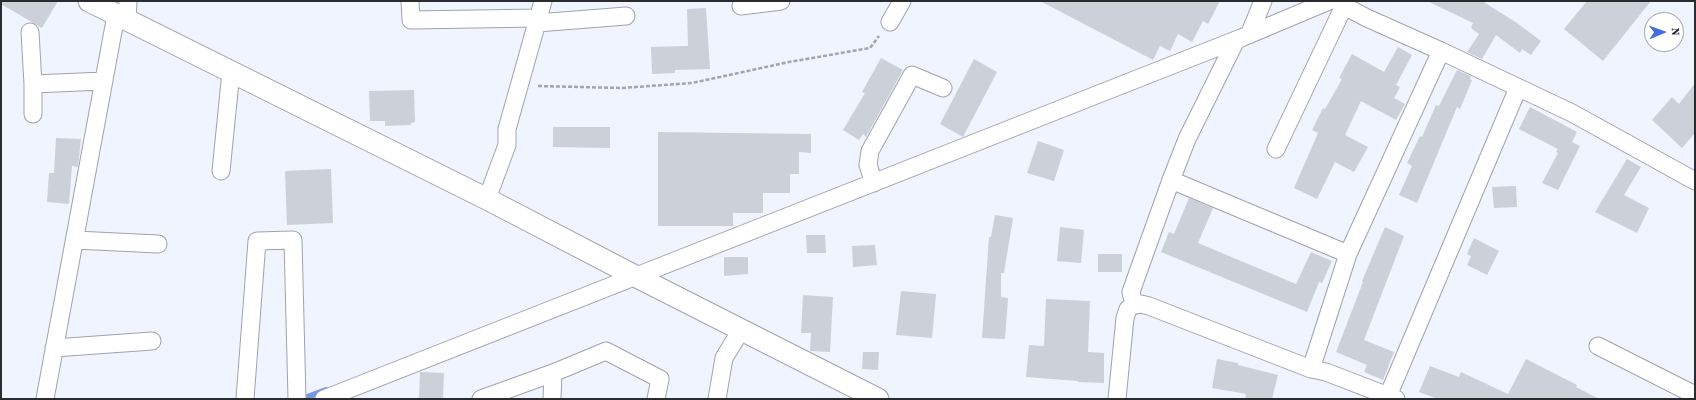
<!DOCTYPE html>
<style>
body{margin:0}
#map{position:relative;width:1696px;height:400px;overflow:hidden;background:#eff4fe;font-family:"Source Serif 4",serif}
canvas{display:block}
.frame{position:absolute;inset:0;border:2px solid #292b2e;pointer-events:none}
.north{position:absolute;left:1644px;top:12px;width:40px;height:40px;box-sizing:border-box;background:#fff;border:1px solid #a9aaab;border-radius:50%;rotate:88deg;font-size:11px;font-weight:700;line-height:16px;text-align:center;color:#292b2e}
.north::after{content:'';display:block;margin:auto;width:14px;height:18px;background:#456de0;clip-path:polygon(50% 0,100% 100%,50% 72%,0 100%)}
</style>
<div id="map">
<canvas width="1696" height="400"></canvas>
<div class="frame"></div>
<div class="north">N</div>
</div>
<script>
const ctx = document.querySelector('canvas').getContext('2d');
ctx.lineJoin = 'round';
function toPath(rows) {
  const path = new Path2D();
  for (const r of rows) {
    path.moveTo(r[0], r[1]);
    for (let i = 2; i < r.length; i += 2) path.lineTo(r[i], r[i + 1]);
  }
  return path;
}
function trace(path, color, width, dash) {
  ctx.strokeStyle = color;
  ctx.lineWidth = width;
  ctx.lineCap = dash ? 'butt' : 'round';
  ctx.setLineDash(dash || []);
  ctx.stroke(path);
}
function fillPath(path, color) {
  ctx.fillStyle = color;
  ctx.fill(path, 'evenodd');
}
trace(toPath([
 [302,399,326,390]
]), '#7798e8', 6);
fillPath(toPath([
 [1,1,58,1,42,28,1,4],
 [1040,1,1220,1,1208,24,1203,21,1192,42,1178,34,1170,51,1160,46,1153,60],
 [1427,1,1482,1,1517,23,1541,41,1531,55,1522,49,1520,53,1496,35,1482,59,1467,52,1479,34,1471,28,1473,23],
 [1587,1,1651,1,1603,61,1564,29],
 [706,8,710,69,675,70,675,73,652,74,651,47,688,46,687,9],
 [1398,47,1412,55,1396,85,1400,87,1394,98,1405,104,1396,120,1361,101,1345,135,1368,147,1354,172,1335,162,1317,199,1294,188,1318,133,1312,130,1323,108,1325,109,1342,79,1339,78,1352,54,1384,72],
 [881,58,903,70,866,137,863,134,859,140,843,130,865,93,862,92],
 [974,59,997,72,963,137,940,124],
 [1457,70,1471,76,1470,79,1472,80,1460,109,1457,107,1417,203,1399,195,1412,166,1407,163,1420,136,1422,137,1436,105,1439,106],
 [1695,83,1695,133,1682,148,1652,120,1672,97,1679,104],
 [414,90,415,122,411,123,411,125,385,126,385,121,370,121,369,91],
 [1530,107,1577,132,1572,142,1580,146,1558,190,1542,183,1558,153,1556,152,1558,149,1519,129],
 [553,127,610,127,610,148,553,147],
 [658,132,811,134,811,153,799,152,799,174,790,174,790,193,763,193,763,213,733,213,733,226,658,226],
 [56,138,81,139,78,167,72,166,69,204,47,202,49,173,54,173],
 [1038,141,1064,150,1054,181,1027,173],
 [1627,159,1641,167,1624,195,1649,208,1637,233,1595,212],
 [331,169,333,223,287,225,285,171],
 [1516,186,1517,207,1494,208,1492,187],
 [1189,198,1213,208,1198,243,1296,284,1311,252,1332,261,1322,283,1319,282,1307,312,1161,252,1169,232,1174,234],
 [995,215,1013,218,1004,273,1001,273,1001,297,1008,298,1005,339,982,338,989,237,991,237],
 [1060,227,1084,230,1081,263,1057,261],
 [1385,227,1404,236,1364,340,1394,352,1383,380,1364,372,1367,365,1336,352,1363,282,1362,281],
 [806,235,825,235,826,253,807,253],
 [1474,238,1499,251,1487,275,1467,265,1471,256,1467,254],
 [875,245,877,265,853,267,852,246],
 [1098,254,1122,254,1122,272,1098,272],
 [724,257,748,257,748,274,724,276],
 [901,291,936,294,932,338,896,335],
 [803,295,833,297,830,352,810,351,811,333,801,333],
 [1046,299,1090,301,1088,352,1104,353,1104,383,1078,382,1078,381,1026,377,1029,345,1044,346],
 [863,352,879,352,878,370,862,369],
 [1217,359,1238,363,1238,365,1278,375,1272,399,1245,399,1246,394,1212,388],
 [1526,359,1577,385,1576,387,1599,399,1438,399,1419,392,1430,366,1459,377,1461,372,1508,394],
 [420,372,444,373,443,399,419,399]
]), '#cbd0d9');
const minor = toPath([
 [410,1,411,20,538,18],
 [1340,1,1344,6,1367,18,1441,51,1572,113,1695,181],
 [741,6,781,1],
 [127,20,128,1],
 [890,22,902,1],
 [537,23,626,16],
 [30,32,33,84],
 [1249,35,1263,1],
 [33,114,33,84,104,81],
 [1276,149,1344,6],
 [221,171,231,72],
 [1171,180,1348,254],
 [874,183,868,165,870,151,912,75,943,88],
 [487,199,507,145,507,129,543,1],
 [75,240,158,244],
 [1134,305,1141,304,1149,306,1311,369,1326,372,1396,399],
 [1598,346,1695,395],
 [54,348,152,341],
 [1311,369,1348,254,1441,51],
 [1388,396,1518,88],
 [45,399,116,15],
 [245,399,257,241,293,240,297,399],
 [324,399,1241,38,1329,1],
 [481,399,553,373,606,351,660,379,656,399],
 [552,399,553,373],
 [717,399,724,358,741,330],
 [1117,399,1125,318,1128,309,1134,305,1131,292,1137,275,1171,180,1187,139,1236,40]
]);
const tertiary = toPath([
 [89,1,487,199,635,276,878,399]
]);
trace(minor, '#9fa3ac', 19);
trace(tertiary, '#9fa3ac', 23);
trace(toPath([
 [538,86,622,88,692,83,789,62,870,48,879,36]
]), '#a1a5ac', 2.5, [4, 2]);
trace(minor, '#fff', 17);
trace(tertiary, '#fff', 21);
</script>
